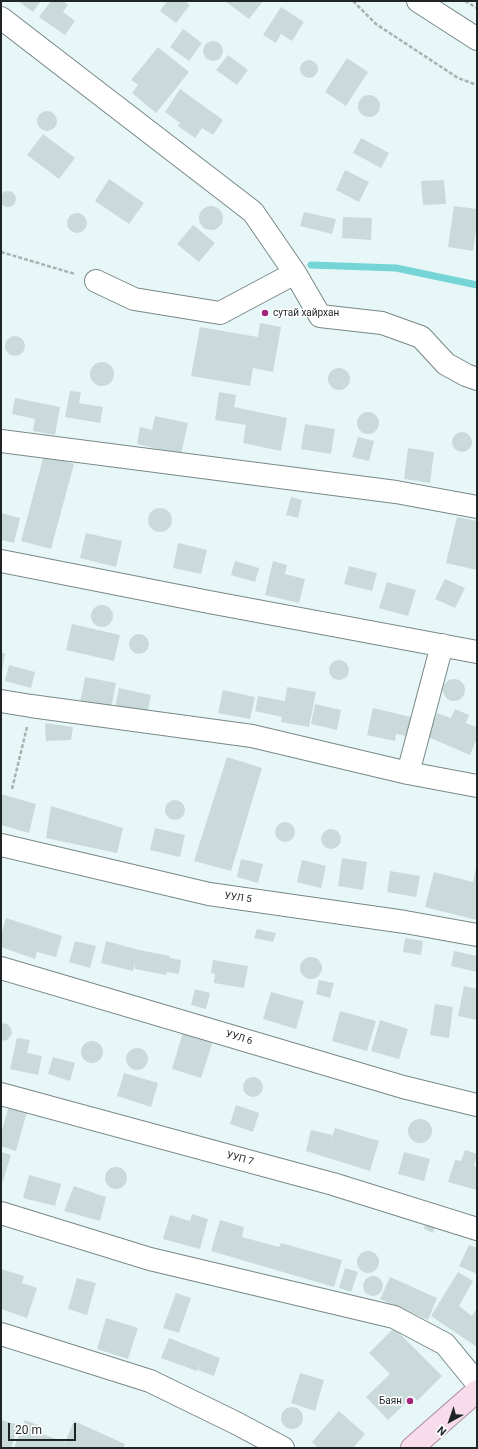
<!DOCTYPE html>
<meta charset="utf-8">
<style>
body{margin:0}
#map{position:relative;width:478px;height:1449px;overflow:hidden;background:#e7f7f7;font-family:Roboto,sans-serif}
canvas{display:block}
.frame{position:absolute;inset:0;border:2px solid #1f2525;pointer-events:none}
.north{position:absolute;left:430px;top:1401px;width:40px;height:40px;-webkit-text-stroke:3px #fff;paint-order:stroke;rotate:220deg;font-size:11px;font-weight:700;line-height:16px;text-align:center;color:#1f2525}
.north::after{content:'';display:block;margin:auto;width:14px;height:18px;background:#1f2525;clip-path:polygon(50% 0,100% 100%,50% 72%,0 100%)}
.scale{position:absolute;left:8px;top:1423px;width:68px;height:18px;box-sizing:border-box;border:2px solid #1f2525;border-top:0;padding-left:5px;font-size:12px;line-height:14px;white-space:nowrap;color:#1f2525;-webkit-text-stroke:3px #fff;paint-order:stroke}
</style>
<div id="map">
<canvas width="478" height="1449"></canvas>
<div class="frame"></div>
<div class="north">N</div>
<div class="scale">20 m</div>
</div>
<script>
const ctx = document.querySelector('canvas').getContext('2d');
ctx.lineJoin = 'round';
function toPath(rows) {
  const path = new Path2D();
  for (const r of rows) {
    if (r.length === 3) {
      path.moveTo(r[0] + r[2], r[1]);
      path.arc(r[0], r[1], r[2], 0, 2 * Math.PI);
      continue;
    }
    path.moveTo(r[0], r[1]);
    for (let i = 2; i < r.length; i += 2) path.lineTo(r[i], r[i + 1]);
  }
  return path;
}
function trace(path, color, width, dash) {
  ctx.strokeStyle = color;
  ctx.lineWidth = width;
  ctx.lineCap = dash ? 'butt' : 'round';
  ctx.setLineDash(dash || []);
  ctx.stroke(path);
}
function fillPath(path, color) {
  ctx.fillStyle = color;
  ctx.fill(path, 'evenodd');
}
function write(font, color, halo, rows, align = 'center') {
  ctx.font = font + ' Roboto,sans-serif';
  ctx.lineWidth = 3;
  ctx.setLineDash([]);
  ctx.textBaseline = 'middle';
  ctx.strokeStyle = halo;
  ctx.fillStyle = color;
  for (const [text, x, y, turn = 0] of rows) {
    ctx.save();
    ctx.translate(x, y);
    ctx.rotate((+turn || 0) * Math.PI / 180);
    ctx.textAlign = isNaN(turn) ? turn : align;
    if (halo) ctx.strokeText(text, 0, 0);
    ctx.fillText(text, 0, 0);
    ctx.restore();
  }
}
trace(toPath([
 [311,265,396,268,477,285]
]), '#74d4d6', 7);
fillPath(toPath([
 [18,1,41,1,33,12],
 [51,1,63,1,68,5,63,12,75,21,65,35,39,17],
 [167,1,185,1,190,5,176,23,160,11],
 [225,1,263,1,249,19],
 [281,7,304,22,292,41,281,34,276,43,263,35],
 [183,29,202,43,189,61,170,47],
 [213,51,10],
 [158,47,189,72,156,113,132,93,138,85,131,80],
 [228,55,248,70,237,85,216,70],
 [347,58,368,72,346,106,325,92],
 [309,69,9],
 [180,89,223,120,213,135,202,128,195,138,178,126,180,123,165,112],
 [369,106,11],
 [47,121,10],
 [43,134,75,158,59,179,27,155],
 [361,138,389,153,381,168,353,153],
 [345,170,369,182,359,202,336,190],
 [109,179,144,203,129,224,95,201],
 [444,180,446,204,423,205,421,181],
 [8,199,8],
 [211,218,12],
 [454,206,477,209,477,224,473,251,448,247],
 [304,212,336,219,332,234,300,226],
 [77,223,10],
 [343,217,372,218,371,240,342,238],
 [193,225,215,243,199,262,177,244],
 [260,323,281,327,273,372,253,368,250,386,191,376,200,327,258,337],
 [15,346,10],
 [102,374,12],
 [339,379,11],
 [70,391,81,392,79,403,103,407,100,423,65,417],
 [219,392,236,395,234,407,287,418,281,451,243,443,246,425,215,420],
 [15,398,60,407,55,435,33,431,35,419,12,414],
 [368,423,11],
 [155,416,188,423,181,454,137,444,140,427,152,430],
 [305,424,335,429,331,454,301,449],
 [462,442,10],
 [358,437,374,441,369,461,352,457],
 [408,448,434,452,430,483,404,479],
 [44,455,74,464,51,549,21,541],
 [291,497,302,500,298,518,286,515],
 [160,520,12],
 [1,513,20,518,14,543,1,540],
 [457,517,477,521,477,570,446,563],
 [86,533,122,541,116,567,80,558],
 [178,543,207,550,201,574,173,568],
 [235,561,259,568,255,582,231,575],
 [273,561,287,565,285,574,305,579,299,603,265,595],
 [349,566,377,573,372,591,344,584],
 [445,579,465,588,455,608,435,599],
 [387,582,416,590,408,616,379,608],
 [102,616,11],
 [72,624,120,635,114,661,66,650],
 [139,644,10],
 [1,653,5,653,2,672,1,671],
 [339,670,10],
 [9,665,35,672,31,688,5,681],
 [85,677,116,683,111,709,80,703],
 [454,690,11],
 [287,687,316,692,309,727,281,722,282,717,255,711,258,696,285,701],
 [119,688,151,695,147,714,115,707],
 [223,690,255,697,250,719,218,713],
 [315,704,341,710,337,730,311,724],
 [373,708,415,718,411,737,396,734,395,741,367,735],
 [455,709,469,715,466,723,477,727,477,738,470,755,428,737,437,713,451,718],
 [45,723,73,727,71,740,46,741],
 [227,757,262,768,231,871,194,861],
 [1,794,36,804,29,833,1,825],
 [175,810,10],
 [51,806,123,828,117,853,46,838],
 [285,832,10],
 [155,828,185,835,180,857,150,850],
 [331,839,10],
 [342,858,367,862,363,890,338,886],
 [241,859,263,864,258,883,237,877],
 [302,860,326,866,321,888,297,882],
 [476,867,477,920,425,907,434,872,473,882],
 [390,871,420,876,416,897,387,892],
 [6,918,62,936,56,957,37,952,35,959,1,947,1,936],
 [257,929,276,933,273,942,254,938],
 [405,938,423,941,421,955,403,952],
 [75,941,96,946,90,968,69,962],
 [106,941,139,950,170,956,169,958,181,960,179,974,167,972,166,975,135,969,135,963,133,971,101,963],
 [454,951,477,956,477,972,451,966],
 [311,968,11],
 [213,960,248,966,244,988,214,983,215,974,211,973],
 [319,980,334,983,330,998,316,994],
 [464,986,477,989,477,1020,458,1016],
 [195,989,210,993,206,1009,191,1005],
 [271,992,304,1001,296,1029,263,1019],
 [435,1004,453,1007,449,1038,430,1035],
 [340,1011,376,1021,367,1051,332,1041],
 [380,1020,408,1029,399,1059,371,1051],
 [1,1023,7,1024,11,1028,12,1034,7,1040,1,1041],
 [183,1032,213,1041,201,1078,172,1069],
 [17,1038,30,1040,27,1053,42,1056,38,1075,10,1069],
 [92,1052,11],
 [137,1059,11],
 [53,1057,75,1063,70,1081,48,1074],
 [124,1073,158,1083,151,1107,117,1096],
 [253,1087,10],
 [236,1105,259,1113,253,1132,230,1124],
 [9,1106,27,1112,16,1151,1,1146,1,1133],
 [420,1131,12],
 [335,1128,379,1141,370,1171,306,1151,311,1130,332,1135,330,1142],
 [465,1150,477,1154,474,1166,477,1167,477,1190,448,1182,455,1160,461,1161],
 [1,1152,11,1155,1,1187],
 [404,1152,430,1159,424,1181,398,1174],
 [116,1178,11],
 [29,1175,61,1184,55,1206,23,1198],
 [74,1186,106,1197,100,1221,64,1211],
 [192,1214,208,1219,200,1249,163,1239,170,1215,190,1221],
 [220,1220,244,1227,242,1237,279,1247,281,1243,342,1260,334,1287,211,1251],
 [426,1221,436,1224,433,1233,424,1229],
 [469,1245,477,1248,477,1274,459,1266],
 [368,1262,11],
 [345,1268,358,1272,351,1292,339,1288],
 [1,1269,24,1276,22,1283,37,1288,27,1318,1,1309],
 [458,1272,473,1281,459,1306,472,1316,477,1308,477,1347,431,1316],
 [373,1286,10],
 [390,1277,437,1298,428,1320,380,1299],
 [77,1278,96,1283,87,1315,68,1309],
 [176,1293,191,1298,179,1333,163,1328],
 [106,1318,138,1328,128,1359,97,1349],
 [394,1328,442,1376,417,1401,413,1396,388,1420,366,1397,390,1374,369,1353],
 [169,1338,220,1358,214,1376,198,1370,200,1362,197,1371,161,1358],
 [300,1373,324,1380,315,1411,291,1403],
 [292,1418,11],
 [339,1411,365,1434,353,1448,318,1448,312,1442],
 [1,1420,19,1425,11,1448,1,1448],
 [25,1420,42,1427,39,1433,65,1442,74,1421,125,1444,123,1448,14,1448]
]), '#cadada');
const minor = toPath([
 [418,1,477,39],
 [1,18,253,212,295,273,320,316,382,323,421,337,446,364,466,375,477,379],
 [96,281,134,299,220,313,295,273],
 [1,441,396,492,477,507],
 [1,561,209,602,477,652],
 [1,701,31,706,252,736,408,773,477,786],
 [408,773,442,645],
 [1,845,209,894,405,922,477,935],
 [1,968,403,1087,477,1105],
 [1,1094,333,1184,477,1229],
 [1,1213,150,1259,394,1317,445,1344,477,1383],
 [1,1334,150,1381,236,1423,283,1448]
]);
const major = toPath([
 [412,1448,477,1391]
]);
trace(minor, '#798787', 24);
trace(major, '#a98c9d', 24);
trace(toPath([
 [353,1,376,24,458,78,477,85],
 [465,1,477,8],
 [1,252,75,274],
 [12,789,27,727]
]), '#a6b3b3', 2.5, [4, 2]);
trace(minor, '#fff', 22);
trace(major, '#f8dceb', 22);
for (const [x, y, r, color] of [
 [265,313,4,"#a32579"],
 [410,1401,4,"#a32579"]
]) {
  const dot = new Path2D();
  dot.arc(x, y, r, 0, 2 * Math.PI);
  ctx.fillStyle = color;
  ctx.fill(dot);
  trace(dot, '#fff', 1.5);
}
write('10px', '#1f2525', '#fff', [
 ["сутай хайрхан",273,313],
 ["Баян",402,1401,"right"]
], 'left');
write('10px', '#1f2525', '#fff', [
 ["УУЛ 5",238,898,8],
 ["УУЛ 6",239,1038,17],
 ["УУП 7",240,1159,15]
]);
</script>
